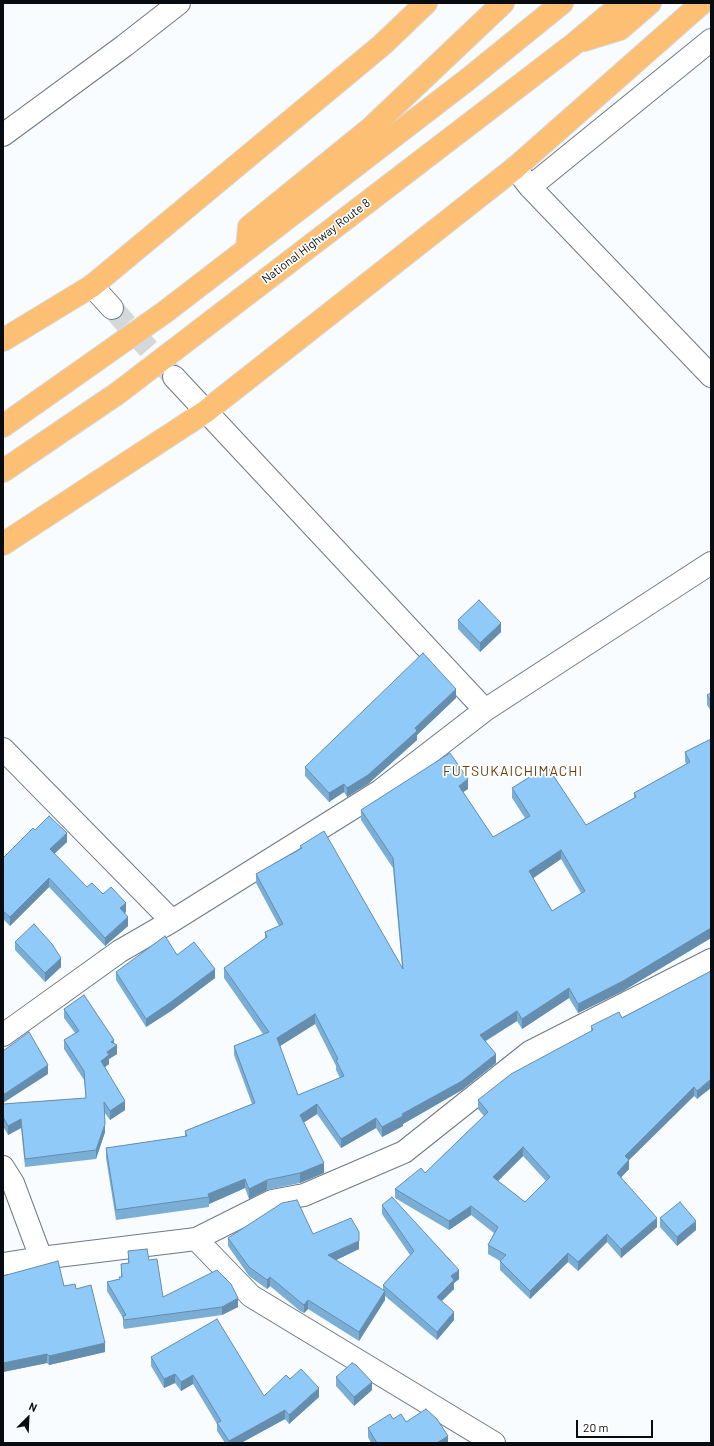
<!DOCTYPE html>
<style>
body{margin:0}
#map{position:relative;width:714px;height:1446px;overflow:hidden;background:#f9fcfe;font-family:Barlow,sans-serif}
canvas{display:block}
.frame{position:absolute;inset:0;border:4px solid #080c10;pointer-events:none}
.north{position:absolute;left:8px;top:1398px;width:40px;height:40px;-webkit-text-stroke:3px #fff;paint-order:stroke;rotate:24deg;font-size:11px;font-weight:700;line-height:16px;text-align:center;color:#080c10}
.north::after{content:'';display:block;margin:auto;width:14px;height:18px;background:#080c10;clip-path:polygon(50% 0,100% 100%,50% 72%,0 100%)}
.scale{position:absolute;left:576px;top:1420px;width:77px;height:18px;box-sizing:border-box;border:2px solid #080c10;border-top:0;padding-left:5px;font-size:12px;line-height:14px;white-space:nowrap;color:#080c10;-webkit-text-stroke:3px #fff;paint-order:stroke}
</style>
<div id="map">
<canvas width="714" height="1446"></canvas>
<div class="frame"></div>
<div class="north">N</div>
<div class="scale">20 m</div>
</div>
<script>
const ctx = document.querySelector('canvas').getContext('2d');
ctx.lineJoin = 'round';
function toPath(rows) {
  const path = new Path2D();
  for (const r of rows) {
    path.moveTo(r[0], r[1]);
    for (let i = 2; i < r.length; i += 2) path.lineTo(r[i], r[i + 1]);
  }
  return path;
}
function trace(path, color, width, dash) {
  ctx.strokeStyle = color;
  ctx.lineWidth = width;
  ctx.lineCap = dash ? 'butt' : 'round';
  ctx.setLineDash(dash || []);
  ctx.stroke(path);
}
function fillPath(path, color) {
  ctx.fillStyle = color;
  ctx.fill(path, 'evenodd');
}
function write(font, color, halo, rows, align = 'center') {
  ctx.font = font + ' Barlow,sans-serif';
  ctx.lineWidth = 3.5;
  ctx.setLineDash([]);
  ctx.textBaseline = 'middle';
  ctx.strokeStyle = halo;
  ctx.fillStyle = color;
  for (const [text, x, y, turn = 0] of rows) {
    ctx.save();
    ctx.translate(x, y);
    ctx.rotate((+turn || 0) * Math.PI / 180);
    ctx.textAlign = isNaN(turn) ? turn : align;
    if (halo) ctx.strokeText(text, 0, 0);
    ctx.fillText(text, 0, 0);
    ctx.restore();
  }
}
trace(toPath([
 [112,308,172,375]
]), '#d5d8da', 22, [22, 11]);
const minor = toPath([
 [3,135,124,46,179,3],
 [515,168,530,187,711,376],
 [530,187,711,40],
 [92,286,112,308],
 [174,377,485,710],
 [3,749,172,921],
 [3,1035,120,951,172,921,380,791,485,710,711,563],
 [3,1167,13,1183,41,1258],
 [196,1239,251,1296,494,1443],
 [3,1264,41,1258,196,1239,272,1201,304,1195,404,1152,530,1052,711,960]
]);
const highway = toPath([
 [584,40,620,29,650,3],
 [247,249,249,227,371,128,503,3],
 [3,340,92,286,382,45,426,3],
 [3,426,165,312,467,80,562,3],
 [3,471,118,393,574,44,623,3],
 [3,544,205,412,515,168,702,3]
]);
trace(minor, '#6e7983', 24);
trace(highway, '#d7d8d9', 24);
trace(minor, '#fff', 22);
trace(highway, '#fcbf73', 22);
fillPath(toPath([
 [458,620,501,632,480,652,458,629],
 [711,693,711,711,707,705,707,695],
 [456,698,417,735,417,740,368,784,347,797,344,792,329,802,305,776,305,767],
 [711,739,711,938,623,991,578,1013,569,998,522,1029,517,1021,486,1041,496,1063,462,1090,403,1124,403,1126,382,1137,376,1128,341,1148,317,1114,303,1123,324,1173,300,1183,267,1190,249,1199,245,1188,209,1204,209,1207,116,1220,106,1158,106,1148,185,1137,185,1131,252,1104,234,1055,234,1046,263,1034,224,978,224,968,265,938,265,932,279,926,256,883,256,874,300,848,300,846,402,967,393,868,361,820,361,810,468,789,463,792,493,837,525,818,512,798,512,788,586,825,634,798,634,793,686,764,685,761,685,752],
 [561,859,581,893,552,911,533,878],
 [315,1024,336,1066,336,1070,340,1078,298,1095,280,1046],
 [35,830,67,842,54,854,87,887,103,894,126,912,125,913,128,926,105,946,49,887,10,926,3,919,3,858],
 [15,942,61,967,45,982,15,950],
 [177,955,215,978,171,1011,146,1027,116,980,116,972],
 [711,971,697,1099,694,1096,629,1160,629,1169,621,1177,657,1227,621,1258,607,1242,578,1271,568,1262,530,1299,500,1270,500,1261,488,1254,488,1245,494,1233,471,1215,449,1230,395,1198,395,1189,425,1173,484,1116,478,1109,478,1100,591,1031,591,1026,622,1018],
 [523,1156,546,1181,525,1202,498,1181],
 [64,1009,114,1044,117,1054,109,1059,109,1064,105,1067,125,1110,110,1120,104,1112,105,1132,96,1159,25,1167,21,1128,8,1135,3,1126,3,1104,86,1098,84,1080,64,1049,64,1040,75,1033,64,1018],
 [382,1205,459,1279,454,1283,454,1289,442,1301,454,1320,437,1340,385,1296,385,1300,359,1341,308,1309,304,1313,300,1311,270,1286,267,1289,249,1276,228,1246,228,1238,313,1234,359,1249,336,1260,383,1290,383,1285,410,1255,382,1214],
 [660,1218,696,1230,677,1246,660,1227],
 [128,1251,149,1260,163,1297,238,1307,222,1315,124,1329,123,1325,123,1318,107,1291,107,1282,119,1279,121,1277,121,1264,128,1263],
 [64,1286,76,1289,105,1352,49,1365,47,1363,3,1372],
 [151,1357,264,1396,290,1379,319,1397,289,1424,285,1419,241,1443,225,1443,217,1431,217,1424,193,1384,181,1391,175,1383,164,1388,151,1366],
 [336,1377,372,1390,354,1406,336,1386],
 [393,1419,406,1422,448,1443,371,1443,368,1437,368,1428]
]), '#7baed5');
fillPath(toPath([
 [501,623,501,632,480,652,480,643],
 [456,689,456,698,417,735,417,740,368,784,347,797,347,788,415,728],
 [468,779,468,789,459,795,459,786],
 [344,784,344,792,329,802,329,793],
 [67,833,67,842,50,858,50,849],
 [561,850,561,859,529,881,529,871],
 [49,878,49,887,10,926,10,917],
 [126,903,126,912,120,916,120,908],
 [128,917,128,926,105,946,105,938],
 [711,928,711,938,623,991,578,1013,578,1004],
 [61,958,61,967,45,982,45,973],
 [215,969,215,978,171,1011,146,1027,146,1019],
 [569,988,569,998,522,1029,522,1019],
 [517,1011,517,1021,480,1044,480,1035],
 [315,1014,315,1024,277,1048,277,1038],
 [114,1040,114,1047,117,1045,117,1054,109,1059,109,1064,101,1070,101,1061,111,1042],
 [496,1054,496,1063,462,1090,403,1124,403,1126,382,1137,382,1127],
 [48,1065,48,1074,3,1103,3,1095],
 [711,1079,711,1088,697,1099,697,1091],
 [694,1087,694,1096,629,1160,629,1169,617,1182,617,1173,625,1156],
 [125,1101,125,1110,110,1120,110,1111],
 [317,1104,317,1114,300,1125,300,1115],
 [376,1118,376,1128,341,1148,341,1139],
 [21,1119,21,1128,8,1135,8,1126],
 [105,1124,105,1132,96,1159,96,1150],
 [523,1147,523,1156,493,1186,493,1177],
 [324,1163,324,1173,300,1183,300,1173],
 [245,1179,245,1188,209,1204,209,1197,208,1194],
 [267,1180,267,1190,249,1199,249,1189],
 [471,1206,471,1215,449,1230,449,1221],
 [657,1218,657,1227,621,1258,621,1249],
 [696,1221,696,1230,677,1246,677,1237],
 [607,1234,607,1242,578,1271,578,1262],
 [359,1241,359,1249,328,1264,328,1255],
 [568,1253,568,1262,530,1299,530,1291],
 [459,1270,459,1279,454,1283,454,1289,437,1305,437,1297,451,1276],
 [270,1277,270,1286,267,1289,267,1280],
 [385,1291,385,1300,359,1341,359,1332],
 [238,1298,238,1307,222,1315,222,1307],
 [308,1300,308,1309,304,1313,304,1305],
 [454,1312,454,1320,437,1340,437,1332],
 [105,1343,105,1352,49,1365,49,1356],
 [47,1354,47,1363,3,1372,3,1363],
 [175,1374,175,1383,164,1388,164,1379],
 [193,1375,193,1384,181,1391,181,1382],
 [372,1382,372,1390,354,1406,354,1397],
 [319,1388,319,1397,289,1424,289,1415],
 [285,1410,285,1419,241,1443,229,1443,229,1441],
 [448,1436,448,1443,437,1443]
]), '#648dae');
const building = toPath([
 [479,600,501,623,480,643,458,620,479,600],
 [423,653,456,689,415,728,417,731,368,775,347,788,344,784,329,793,305,767,423,653],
 [711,693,711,701,707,695,711,693],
 [711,739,711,928,623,981,578,1004,569,988,522,1019,517,1011,480,1035,496,1054,462,1081,402,1114,403,1116,382,1127,376,1118,341,1139,317,1104,300,1115,324,1163,300,1173,267,1180,249,1189,245,1179,208,1194,209,1197,116,1210,106,1148,187,1136,185,1131,255,1103,234,1046,269,1032,224,968,267,937,265,932,283,924,256,874,302,848,300,846,324,831,403,969,393,858,361,810,450,753,468,779,459,786,493,837,530,816,512,788,547,766,586,825,636,797,634,793,690,762,685,752,711,739],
 [561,850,585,891,552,911,529,871,561,850],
 [315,1014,338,1059,336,1060,344,1076,298,1095,277,1038,315,1014],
 [49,816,67,833,50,849,87,887,92,883,103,894,111,887,126,903,120,908,128,917,105,938,49,878,10,917,3,911,3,858,33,828,35,830,49,816],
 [34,924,52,944,61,958,45,973,15,942,34,924],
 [165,936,177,955,194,942,215,969,171,1002,146,1019,116,972,165,936],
 [711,971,711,1079,697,1091,694,1087,625,1156,629,1160,617,1173,657,1218,621,1249,607,1234,578,1262,568,1253,530,1291,500,1261,506,1255,488,1245,498,1227,471,1206,449,1221,395,1189,421,1168,425,1173,488,1112,478,1100,511,1074,593,1030,591,1026,619,1012,622,1018,711,971],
 [523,1147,550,1177,525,1202,493,1177,523,1147],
 [84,995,114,1040,111,1042,117,1045,107,1052,109,1055,101,1061,125,1101,110,1111,104,1102,105,1124,96,1150,25,1159,21,1119,8,1126,3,1117,3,1104,86,1098,84,1071,64,1040,79,1031,64,1009,84,995],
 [29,1032,48,1065,3,1095,3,1051,29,1032],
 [392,1197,459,1270,451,1276,454,1280,437,1297,454,1312,437,1332,383,1285,414,1251,382,1205,392,1197],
 [297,1200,313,1234,351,1218,359,1232,359,1241,328,1255,385,1291,359,1332,308,1300,304,1305,300,1302,270,1277,267,1280,249,1267,228,1238,282,1203,297,1200],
 [680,1202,696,1221,677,1237,660,1218,680,1202],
 [147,1249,149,1260,157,1259,163,1297,217,1270,231,1284,238,1298,222,1307,124,1320,123,1316,126,1315,107,1282,120,1279,119,1277,122,1277,121,1264,129,1263,128,1251,147,1249],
 [58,1261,64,1286,75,1284,76,1289,91,1285,105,1343,49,1356,47,1354,3,1363,3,1276,58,1261],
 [217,1319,264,1396,286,1375,290,1379,301,1369,319,1388,289,1415,285,1410,229,1441,217,1423,221,1421,193,1375,181,1382,175,1374,164,1379,151,1357,217,1319],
 [352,1363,356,1365,372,1382,354,1397,336,1377,352,1363],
 [426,1409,437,1419,448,1436,437,1443,377,1443,368,1428,390,1414,393,1419,401,1414,406,1422,426,1409]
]);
fillPath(building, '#8fcaf8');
trace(building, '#648dae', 1);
write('12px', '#080c10', '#fff', [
 ["National Highway Route 8",316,241,-37]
]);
ctx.letterSpacing = '1px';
write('14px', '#623f0b', '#fff', [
 ["FUTSUKAICHIMACHI",513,771]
]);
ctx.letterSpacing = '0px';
</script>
